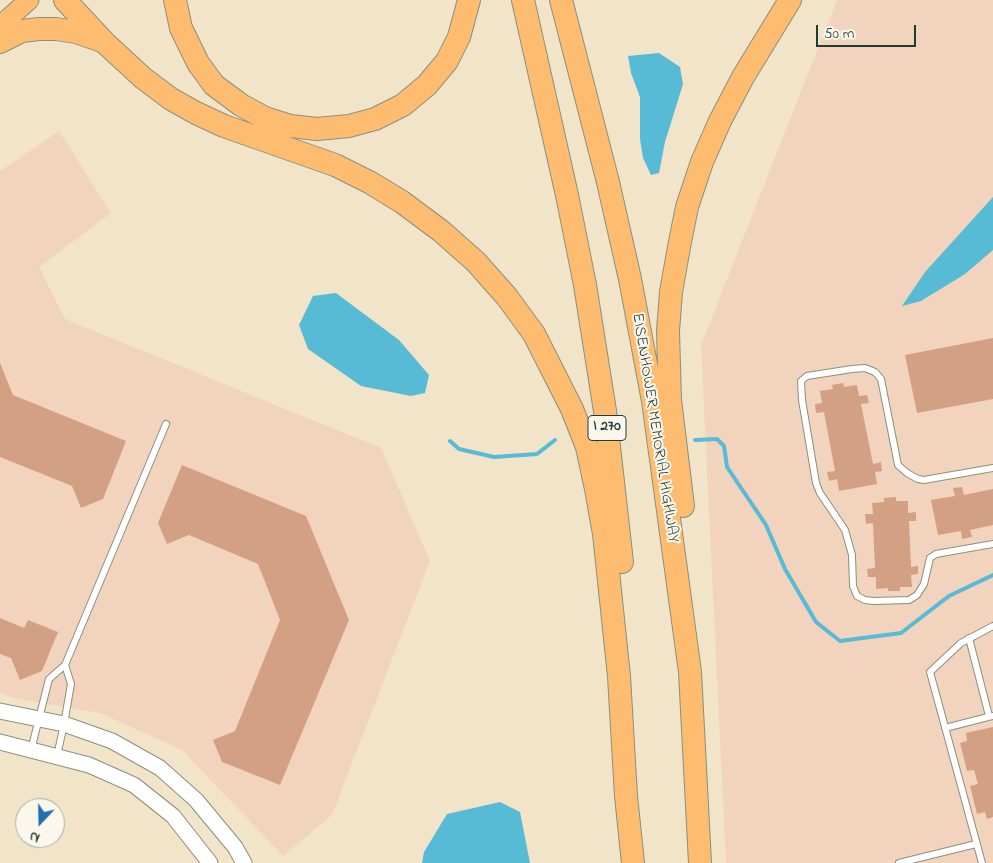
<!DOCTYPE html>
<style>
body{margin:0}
#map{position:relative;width:993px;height:863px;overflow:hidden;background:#f2e4c8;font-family:"Indie Flower",sans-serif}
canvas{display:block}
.north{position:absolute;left:15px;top:798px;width:50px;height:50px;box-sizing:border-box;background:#fbf7ec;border:1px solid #a3ada2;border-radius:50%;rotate:201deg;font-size:14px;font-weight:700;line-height:20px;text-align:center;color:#1f3d34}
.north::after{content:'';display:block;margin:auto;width:18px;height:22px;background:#1f6fb2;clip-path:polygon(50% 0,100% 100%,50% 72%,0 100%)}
.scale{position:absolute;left:816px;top:25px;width:100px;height:22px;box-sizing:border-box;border:2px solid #1f3d34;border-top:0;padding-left:6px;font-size:15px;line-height:18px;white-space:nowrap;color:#1f3d34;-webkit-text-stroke:4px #fbf7ec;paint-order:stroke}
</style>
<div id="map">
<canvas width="993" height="863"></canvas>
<div class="north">N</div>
<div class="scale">50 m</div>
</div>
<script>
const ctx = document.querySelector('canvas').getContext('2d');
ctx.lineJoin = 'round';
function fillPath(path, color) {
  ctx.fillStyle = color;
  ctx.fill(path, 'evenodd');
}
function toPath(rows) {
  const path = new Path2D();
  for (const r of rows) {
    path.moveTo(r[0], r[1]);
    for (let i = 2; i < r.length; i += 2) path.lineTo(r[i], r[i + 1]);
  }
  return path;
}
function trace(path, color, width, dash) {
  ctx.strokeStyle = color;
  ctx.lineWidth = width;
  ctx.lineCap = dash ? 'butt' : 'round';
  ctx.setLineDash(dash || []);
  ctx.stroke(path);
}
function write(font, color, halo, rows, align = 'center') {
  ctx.font = font + ' "Indie Flower",sans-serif';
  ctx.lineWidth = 4;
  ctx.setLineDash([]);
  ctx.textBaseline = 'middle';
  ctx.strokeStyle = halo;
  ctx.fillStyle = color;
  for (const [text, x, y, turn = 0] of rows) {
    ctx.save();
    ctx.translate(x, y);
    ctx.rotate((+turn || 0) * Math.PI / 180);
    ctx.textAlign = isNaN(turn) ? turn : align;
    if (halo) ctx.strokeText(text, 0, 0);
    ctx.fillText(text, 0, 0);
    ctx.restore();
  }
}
fillPath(toPath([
 [837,0,993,0,993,863,726,863,701,345],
 [59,131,111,213,39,267,65,319,381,448,430,561,332,815,283,856,182,750,100,713,13,698,0,693,0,171]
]), '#f2d4be');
fillPath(toPath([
 [659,53,680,67,683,84,665,142,659,173,651,175,643,158,640,139,640,97,631,73,628,56],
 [993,197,993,250,965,274,921,301,902,306,925,272],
 [336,293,399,340,429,375,425,393,411,396,361,386,308,349,299,325,313,296],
 [500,802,520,812,530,863,422,863,424,852,447,814]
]), '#57bbd5');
trace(toPath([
 [695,440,717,439,724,446,727,467,766,525,785,569,816,622,840,641,901,633,949,596,993,575],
 [450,441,459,449,494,457,537,454,555,440]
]), '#57bbd5', 4);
fillPath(toPath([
 [993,338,993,399,917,413,905,355],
 [0,363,13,395,126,441,103,499,81,508,72,486,0,457],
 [843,383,844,387,857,385,859,396,867,395,869,403,861,404,873,464,881,462,882,471,875,472,877,484,839,491,837,479,829,481,827,472,835,471,824,412,816,413,815,404,822,403,820,391,833,389,832,385],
 [182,465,306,516,349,620,280,785,222,762,213,740,235,731,280,620,258,564,189,535,167,544,158,523],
 [962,487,964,495,993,489,993,525,970,530,972,537,962,539,961,531,938,535,931,500,955,496,953,488],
 [896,497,896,501,908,501,908,513,916,512,916,521,909,521,911,567,918,566,918,574,911,575,912,587,900,587,900,591,888,591,888,588,876,589,876,577,868,577,867,569,875,568,873,523,866,524,865,514,873,514,872,503,884,502,884,498],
 [0,618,24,628,28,620,58,632,42,671,20,680,11,658,0,654],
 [993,727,993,817,987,819,985,812,977,814,970,786,978,784,974,770,967,771,960,743,967,741,966,733]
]), '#d4a084');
const service = toPath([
 [993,468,924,480,918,479,907,473,898,465,881,379,875,372,865,368,852,369,807,376,801,381,802,400,816,483,820,493,845,530,852,555,853,586,857,596,865,600,873,601,909,600,917,595,924,584,930,558,936,554,993,544],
 [969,638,989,716],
 [945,728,992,716],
 [31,750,49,679,65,665,166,424],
 [57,756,64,724,71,684,65,665],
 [899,863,976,844],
 [982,863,930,672,961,643,993,626]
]);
const tertiary = toPath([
 [0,711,64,724,112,741,160,768,196,800,235,847,244,863],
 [0,742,89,765,134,785,173,816,210,863]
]);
const primary = toPath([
 [0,26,29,0]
]);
const motorway = toPath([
 [65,0,104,42,143,78,171,99,196,113,224,126,335,165,371,183,402,202,441,231,476,262,507,297,534,334,572,409,587,447,596,489,604,534,619,676,626,796,633,863],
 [175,0,181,28,198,63,214,85,241,105,265,118,290,126,317,129,349,126,375,119,403,105,427,85,447,61,459,37,469,0],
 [523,0,567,195,585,285,605,411,622,562],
 [561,0,608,182,630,279,653,401,690,672,700,863],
 [0,42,22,31,39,29,56,29,76,32,102,41],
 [683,506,670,400,668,331,671,292,679,247,687,207,702,162,720,121,743,77,790,0]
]);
trace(service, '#88907e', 8);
trace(tertiary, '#88907e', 17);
trace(primary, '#88907e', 21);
trace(motorway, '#88907e', 24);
trace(service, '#fff', 6);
trace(tertiary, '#fff', 15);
trace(primary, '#febc70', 19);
trace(motorway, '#febc70', 22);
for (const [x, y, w] of [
 [607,428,38]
]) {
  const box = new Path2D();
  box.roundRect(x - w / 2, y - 12.5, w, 25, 4);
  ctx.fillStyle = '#fbf7ec';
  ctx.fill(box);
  trace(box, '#1f3d34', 1);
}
write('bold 15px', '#1f3d34', null, [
 ["I 270",607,428]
]);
write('16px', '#1f3d34', '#fbf7ec', [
 ["EISENHOWER MEMORIAL HIGHWAY",654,428,81]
]);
</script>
